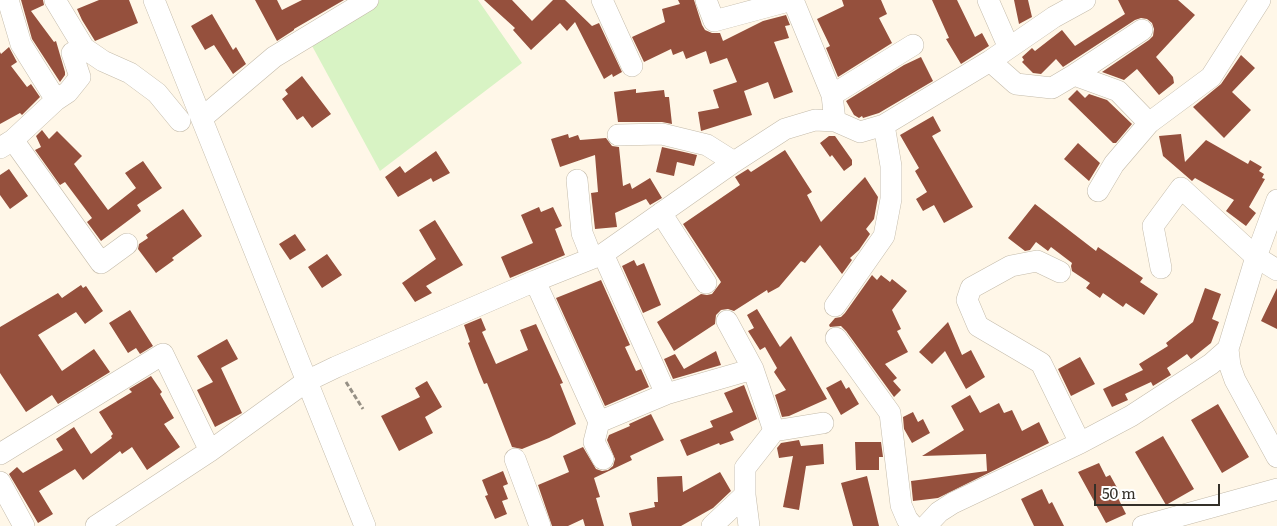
<!DOCTYPE html>
<style>
body{margin:0}
#map{position:relative;width:1277px;height:526px;overflow:hidden;background:#fff7e8;font-family:Literata,serif}
canvas{display:block}
.scale{position:absolute;left:1094px;top:484px;width:126px;height:22px;box-sizing:border-box;border:2px solid #343029;border-top:0;padding-left:6px;font-size:15px;line-height:18px;white-space:nowrap;color:#343029;-webkit-text-stroke:4px #fff;paint-order:stroke}
</style>
<div id="map">
<canvas width="1277" height="526"></canvas>
<div class="scale">50 m</div>
</div>
<script>
const ctx = document.querySelector('canvas').getContext('2d');
ctx.lineJoin = 'round';
function fillPath(path, color) {
  ctx.fillStyle = color;
  ctx.fill(path, 'evenodd');
}
function toPath(rows) {
  const path = new Path2D();
  for (const r of rows) {
    path.moveTo(r[0], r[1]);
    for (let i = 2; i < r.length; i += 2) path.lineTo(r[i], r[i + 1]);
  }
  return path;
}
function trace(path, color, width, dash) {
  ctx.strokeStyle = color;
  ctx.lineWidth = width;
  ctx.lineCap = dash ? 'butt' : 'round';
  ctx.setLineDash(dash || []);
  ctx.stroke(path);
}
fillPath(toPath([
 [379,0,478,0,522,63,380,171,311,44]
]), '#d8f3c4');
fillPath(toPath([
 [21,0,43,0,44,5,31,11,54,42,56,41,65,72,65,75,60,82,32,39],
 [99,0,129,0,138,23,95,41,82,20,77,9],
 [255,0,277,0,282,10,302,0,344,0,294,29,294,30,277,41],
 [484,0,512,0,532,21,553,0,565,0,592,26,599,23,622,72,613,77,612,74,604,79,575,22,567,31,560,23,531,50,513,30,515,28],
 [678,0,694,0,702,25,705,30,712,33,720,33,723,41,763,21,786,15,790,25,785,26,789,38,774,42,793,92,774,99,768,82,744,91,752,115,701,131,698,112,719,108,713,90,737,82,727,58,710,64,706,51,686,59,683,51,673,55,671,49,644,62,632,37,665,22,662,9,680,4],
 [842,0,881,0,887,14,879,18,892,43,838,77,826,48,830,46,817,19,844,6],
 [932,0,957,0,975,37,982,33,989,46,961,64,946,39,949,38],
 [1014,0,1028,0,1032,17,1019,24],
 [1118,0,1178,0,1195,15,1156,57,1173,77,1174,83,1159,95,1137,69,1124,80,1102,72,1149,40,1153,36,1154,29,1152,23,1147,19,1141,18,1135,20,1063,67,1056,59,1041,74,1033,73,1022,62,1024,60,1022,57,1032,48,1035,51,1062,30,1075,46,1125,14],
 [212,14,233,50,236,47,246,64,233,74,214,45,205,50,191,26],
 [9,47,17,62,11,66,27,87,31,84,40,97,22,115,20,113,0,124,0,52,1,54],
 [1241,55,1255,68,1232,92,1251,110,1224,138,1193,107,1221,84],
 [921,57,933,81,879,113,863,118,862,116,859,118,854,115,846,101,904,65],
 [302,76,331,114,312,128,303,116,297,120,282,99,288,94,285,90],
 [636,89,636,93,664,90,665,97,669,97,672,124,662,122,618,122,614,92],
 [1077,90,1085,98,1089,94,1107,100,1132,124,1116,143,1113,143,1068,99],
 [933,116,941,131,932,136,973,207,944,223,934,205,923,211,916,199,927,192,915,171,919,168,900,135],
 [42,130,49,139,57,131,82,156,74,164,108,210,136,188,125,173,143,161,162,188,137,205,141,211,101,241,87,222,92,218,65,182,60,185,35,150,41,147,36,136],
 [568,134,569,138,578,135,580,140,606,138,612,146,619,147,623,186,630,183,632,189,650,178,662,198,650,205,646,199,615,213,617,227,595,229,591,193,598,192,595,155,560,167,551,139],
 [1181,134,1185,162,1206,140,1248,164,1250,160,1262,167,1259,171,1264,174,1262,178,1265,179,1249,207,1256,213,1246,226,1226,211,1234,200,1195,178,1192,181,1163,156,1159,136],
 [829,136,835,136,852,160,852,165,844,171,832,155,830,157,820,143],
 [1078,143,1100,163,1089,181,1064,159],
 [662,147,697,155,694,166,677,162,674,176,656,172],
 [785,150,812,192,807,195,821,222,865,177,878,197,874,219,866,229,870,234,859,250,850,258,852,260,842,274,820,245,805,263,801,261,779,287,768,293,767,290,734,311,728,309,721,310,716,315,715,324,674,351,657,322,701,294,707,295,712,294,721,282,683,224,740,185,735,177,748,169,751,172],
 [436,151,450,173,433,182,431,178,398,197,385,177,400,166,405,173],
 [9,169,28,196,10,209,0,195,0,175],
 [1035,204,1096,251,1098,247,1143,278,1140,282,1158,294,1144,315,1126,303,1123,307,1103,293,1100,298,1086,288,1090,283,1072,271,1071,266,1072,263,1051,247,1048,251,1036,242,1030,250,1025,251,1008,238],
 [539,207,541,212,553,207,562,226,555,229,565,255,510,278,501,257,533,243,521,215],
 [183,209,202,236,172,258,174,260,156,273,138,249,139,244,148,238,146,235],
 [435,220,463,265,426,286,432,293,415,302,402,283,436,259,419,230],
 [295,234,306,250,290,260,279,244],
 [327,254,342,275,322,288,308,267],
 [634,260,637,266,644,263,661,305,643,313,622,266],
 [872,275,877,280,881,275,890,282,892,279,907,291,892,310,901,329,897,331,908,352,885,364,897,378,893,381,901,390,894,397,846,331,841,326,830,327,829,325,835,318,841,317,845,313],
 [601,280,630,345,625,347,636,371,641,369,649,387,605,406,556,298],
 [81,285,83,288,86,286,103,311,85,324,76,312,38,335,62,371,94,349,110,372,58,404,52,395,26,412,0,373,0,327,58,293,62,298],
 [1205,288,1221,294,1212,319,1219,322,1211,343,1191,359,1187,354,1167,368,1171,375,1153,386,1151,382,1125,394,1128,400,1112,407,1103,389,1143,370,1139,364,1168,346,1166,343,1193,322],
 [1277,288,1277,329,1261,321],
 [757,309,780,347,791,336,827,399,789,416,782,417,775,395,786,390,774,372,777,368,765,347,760,350,748,331,754,328,747,315],
 [130,310,153,346,140,354,136,348,128,353,109,323],
 [481,318,486,330,482,332,496,364,528,350,520,330,536,324,563,383,560,384,576,424,549,438,522,449,512,447,487,383,484,384,479,372,468,343,470,342,464,325],
 [948,322,962,355,971,350,985,377,966,389,945,351,932,364,919,352],
 [227,339,238,359,221,368,242,413,215,427,197,390,213,382,197,356],
 [716,351,721,365,673,379,664,359,675,354,684,369],
 [1080,357,1095,384,1071,396,1058,369],
 [151,376,162,392,160,394,174,418,164,424,180,447,147,470,132,447,122,454,120,451,83,480,75,469,39,491,53,514,38,523,9,474,17,467,23,473,63,450,56,439,74,427,91,454,112,438,111,436,113,434,99,412,132,392,129,389],
 [841,380,846,389,849,387,859,404,841,415,826,388],
 [427,381,442,407,425,417,433,433,399,451,381,416,420,397,415,388],
 [744,385,757,419,730,432,734,440,720,445,719,443,687,456,680,440,713,427,710,421,733,412,724,393],
 [970,395,980,413,999,403,1004,413,1012,410,1022,431,1039,422,1049,443,938,498,913,501,911,481,987,471,986,454,922,456,964,430,951,406],
 [1218,404,1249,457,1222,473,1191,420],
 [913,412,918,422,923,419,930,433,912,443,904,429,903,417],
 [651,414,664,440,630,456,632,460,594,478,600,497,596,498,604,526,585,526,583,519,568,526,552,526,538,485,569,472,563,456,583,447,596,469,602,471,608,470,613,466,615,459,607,440,609,435,630,426,629,424],
 [1163,436,1194,489,1166,505,1135,452],
 [799,440,801,446,823,444,824,464,806,466,799,510,783,507,793,456,779,458,777,448,781,443],
 [855,442,881,442,883,457,879,457,879,470,856,470],
 [1099,463,1106,477,1110,475,1120,493,1117,496,1126,514,1106,523,1078,472],
 [503,471,508,484,503,486,508,499,502,501,507,514,495,519,485,496,488,495,482,480],
 [720,472,731,491,713,508,681,526,632,526,629,513,655,507,654,502,658,502,657,477,682,476,683,492],
 [867,476,879,526,853,526,841,483],
 [1042,489,1049,504,1052,502,1064,526,1034,526,1021,499]
]), '#95503d');
const minor = toPath([
 [8,0,21,44,56,100],
 [55,0,84,48,103,61,130,73,157,93,180,121],
 [154,0,365,526],
 [602,0,632,66],
 [706,0,714,21,792,0],
 [793,0,832,95,835,121],
 [988,0,1009,48],
 [990,61,1016,84,1052,88,1074,75,1142,30],
 [1074,75,1118,91,1149,123],
 [832,95,913,45],
 [202,118,274,57,368,0],
 [618,135,662,134,707,145,734,162],
 [13,140,101,263,127,244],
 [0,148,13,140,56,100,68,92,80,77,72,53,84,48],
 [577,180,582,233,592,258],
 [1098,191,1114,164,1149,123,1211,77,1260,0],
 [1277,200,1256,257,1228,349,1230,366,1235,380,1277,457],
 [661,213,706,283],
 [603,254,666,394],
 [1161,268,1153,226,1181,188,1256,257,1277,270],
 [1060,272,1037,261,1011,266,971,288,967,300,978,326,1041,363,1080,443],
 [535,281,599,422],
 [835,306,884,236,891,199,891,166,884,125],
 [727,321,753,369,774,431,745,468,745,495,749,526],
 [836,338,890,413,901,505,907,519,913,526],
 [774,431,823,423],
 [0,454,163,354,210,451],
 [515,459,540,526],
 [603,459,594,442,599,422,666,394,753,369],
 [0,482,24,526],
 [96,526,210,451,307,381,336,367,535,281,603,254,734,162,785,129,815,120,835,121,860,132,884,125,990,61,1054,17,1085,0],
 [712,526,745,495],
 [926,526,939,512,953,503,1080,443,1131,416,1211,364,1228,349],
 [1143,526,1277,489]
]);
trace(minor, '#c4bbaa', 22);
trace(toPath([
 [346,382,363,409]
]), '#969085', 3, [5, 2.5]);
trace(minor, '#fff', 21);
</script>
